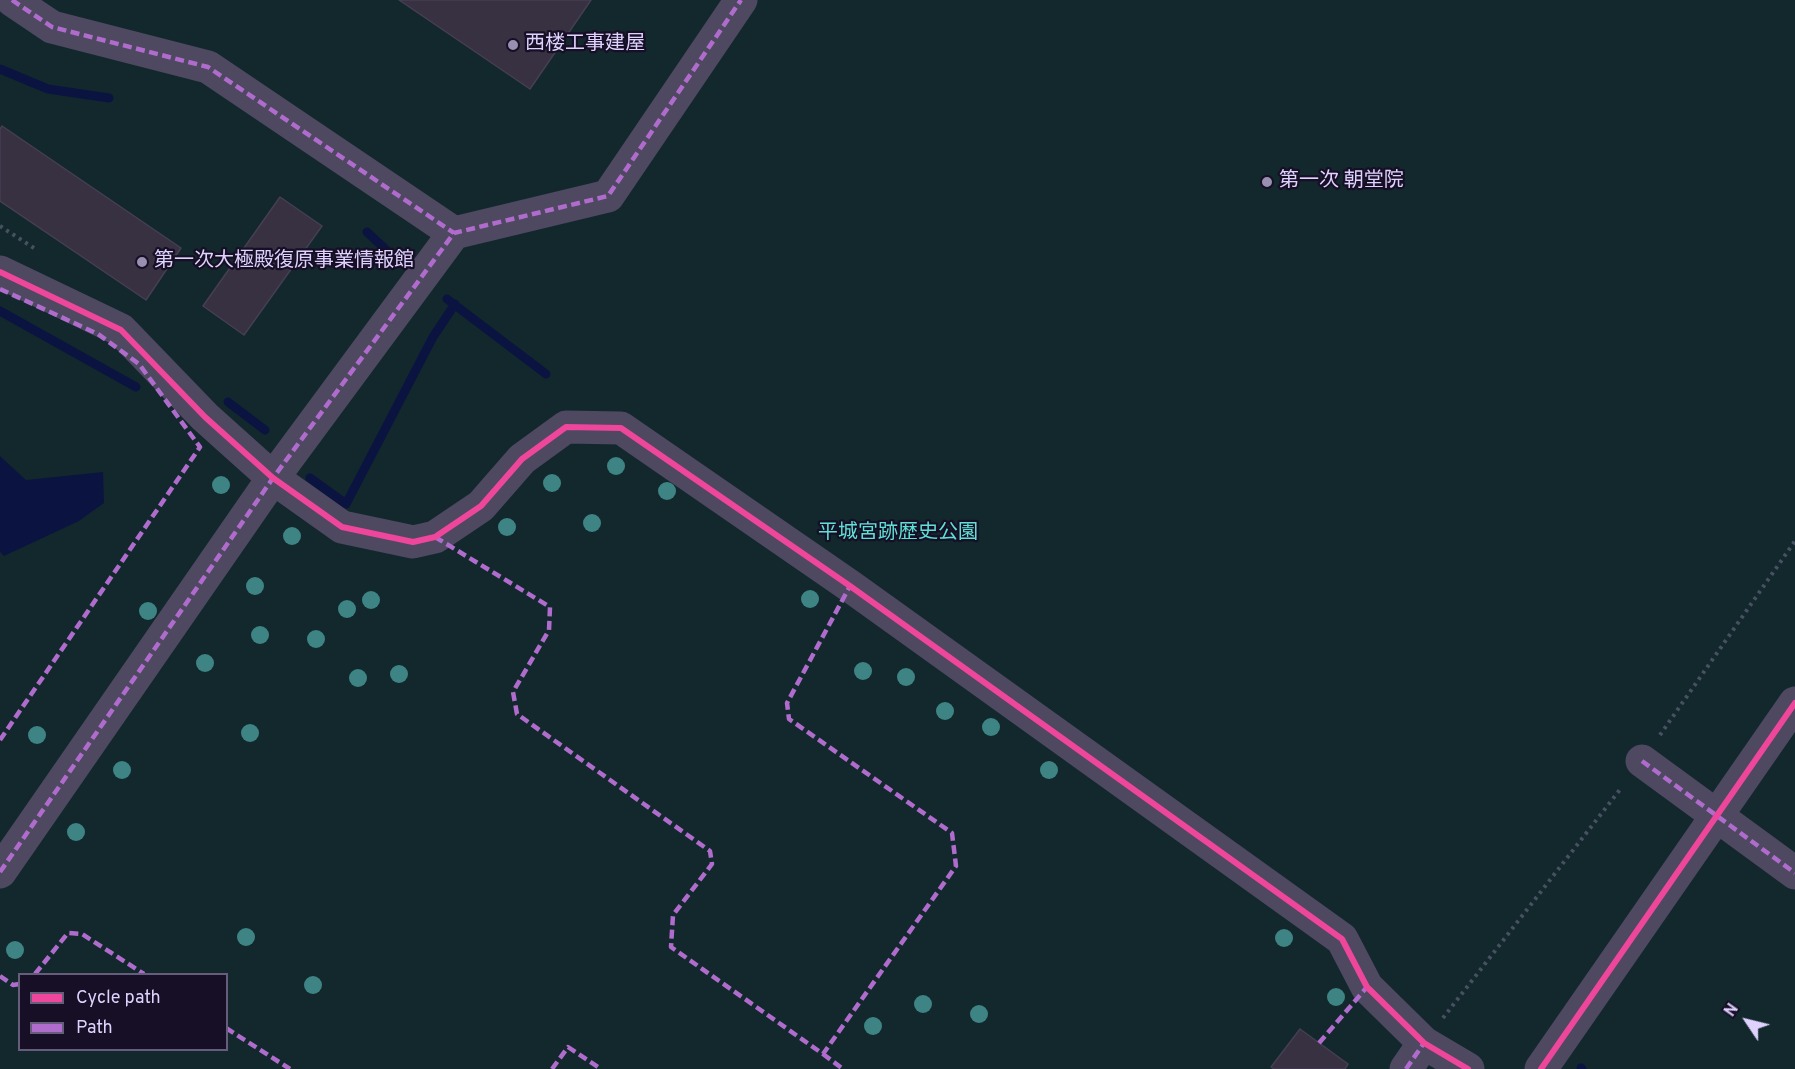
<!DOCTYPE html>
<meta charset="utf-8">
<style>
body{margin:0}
#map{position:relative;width:1795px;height:1069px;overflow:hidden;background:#181420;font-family:Overpass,sans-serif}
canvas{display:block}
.legend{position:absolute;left:18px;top:973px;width:210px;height:78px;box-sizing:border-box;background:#160f25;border:2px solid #665d7c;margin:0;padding:8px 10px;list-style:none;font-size:18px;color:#dfd2ff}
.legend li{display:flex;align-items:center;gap:12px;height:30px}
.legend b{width:30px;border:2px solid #665d7c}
.north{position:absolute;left:1717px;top:991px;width:60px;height:60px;-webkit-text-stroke:4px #160f25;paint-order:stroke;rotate:305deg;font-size:16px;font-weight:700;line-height:24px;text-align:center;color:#dfd2ff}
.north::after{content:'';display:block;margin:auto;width:21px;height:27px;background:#dfd2ff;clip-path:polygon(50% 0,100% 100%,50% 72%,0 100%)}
</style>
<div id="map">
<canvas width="1795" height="1069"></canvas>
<ul class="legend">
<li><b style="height:8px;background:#ed469a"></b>Cycle path</li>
<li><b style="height:8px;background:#b06ccc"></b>Path</li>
</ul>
<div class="north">N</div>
</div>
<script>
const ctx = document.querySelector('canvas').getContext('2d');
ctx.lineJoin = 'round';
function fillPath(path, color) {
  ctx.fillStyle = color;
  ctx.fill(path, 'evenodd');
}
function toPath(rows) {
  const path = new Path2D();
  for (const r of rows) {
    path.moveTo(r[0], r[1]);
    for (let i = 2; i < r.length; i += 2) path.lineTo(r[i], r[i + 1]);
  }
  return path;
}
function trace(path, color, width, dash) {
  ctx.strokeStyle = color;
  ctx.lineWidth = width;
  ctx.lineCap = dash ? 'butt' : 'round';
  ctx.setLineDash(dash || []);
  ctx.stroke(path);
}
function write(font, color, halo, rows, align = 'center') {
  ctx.font = font + ' Overpass,"Noto Sans JP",sans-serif';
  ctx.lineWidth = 4.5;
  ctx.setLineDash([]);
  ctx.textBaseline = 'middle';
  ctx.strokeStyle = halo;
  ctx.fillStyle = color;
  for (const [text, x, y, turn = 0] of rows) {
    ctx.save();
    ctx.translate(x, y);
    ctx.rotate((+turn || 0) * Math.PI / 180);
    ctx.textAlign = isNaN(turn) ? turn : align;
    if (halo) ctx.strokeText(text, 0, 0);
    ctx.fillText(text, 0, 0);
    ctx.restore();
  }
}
fillPath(toPath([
 [0,0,1795,0,1795,1069,0,1069],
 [20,974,226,974,226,1050,20,1050]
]), '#12282d');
fillPath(toPath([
 [0,456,26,480,103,472,104,503,79,521,4,556,0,552]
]), '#0b1440');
trace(toPath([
 [0,69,48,89,109,98],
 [367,232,398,261],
 [447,299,546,374],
 [0,311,136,387],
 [228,402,265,430],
 [310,478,346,504,433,337,455,304],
 [1581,1068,1582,1069]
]), '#0b1440', 9);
const building = toPath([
 [399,0,591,0,530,89,399,0],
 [2,126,181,248,146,300,0,201,0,129,2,126],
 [280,197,322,226,244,335,203,306,280,197],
 [1300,1029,1348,1064,1345,1069,1274,1069,1271,1067,1300,1029]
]);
fillPath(building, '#373142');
trace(building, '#463e53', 1.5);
trace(toPath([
 [0,226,37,250],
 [1660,735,1795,541],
 [1443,1018,1622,787]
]), '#485161', 4, [3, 4.5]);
trace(toPath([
 [12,0,52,27,208,67,454,233],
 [0,272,121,330,205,417,273,478,342,527,413,542,435,537,481,506,522,459,566,427,621,428,850,586,1342,939,1367,987,1424,1043,1468,1069],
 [1642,761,1795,873],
 [0,872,273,478,454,233,608,196,741,0],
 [1406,1069,1424,1043],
 [1541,1069,1795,703]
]), '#4e4861', 33);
trace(toPath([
 [12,0,52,27,208,67,454,233],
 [0,289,98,334,139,364,200,447,0,740],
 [435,537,550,607,549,630,513,692,517,714,710,851,712,864,673,915,671,947,823,1054,956,866,952,833,789,719,787,703,850,586],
 [1642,761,1795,873],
 [0,872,273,478,454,233,608,196,741,0],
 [35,974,68,933,82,934,144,974],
 [0,976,13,985,20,984],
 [226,1028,290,1069],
 [1319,1043,1367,987],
 [823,1054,843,1069],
 [552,1069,568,1047,601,1069],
 [1406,1069,1424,1043]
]), '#b06ccc', 4.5, [9, 4.5]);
trace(toPath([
 [0,272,121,330,205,417,273,478,342,527,413,542,435,537,481,506,522,459,566,427,621,428,850,586,1342,939,1367,987,1424,1043,1468,1069],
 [1541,1069,1795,703]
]), '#ed469a', 6);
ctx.fillStyle = '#3e8484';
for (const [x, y] of [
 [616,466],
 [552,483],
 [221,485],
 [667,491],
 [592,523],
 [507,527],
 [292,536],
 [255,586],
 [810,599],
 [371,600],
 [347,609],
 [148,611],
 [260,635],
 [316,639],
 [205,663],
 [863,671],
 [399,674],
 [906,677],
 [358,678],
 [945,711],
 [991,727],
 [250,733],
 [37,735],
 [122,770],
 [1049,770],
 [76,832],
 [246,937],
 [1284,938],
 [15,950],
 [313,985],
 [1336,997],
 [923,1004],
 [979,1014],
 [873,1026]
]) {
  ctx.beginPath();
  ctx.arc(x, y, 9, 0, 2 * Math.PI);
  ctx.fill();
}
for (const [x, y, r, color] of [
 [513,45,6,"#9990b1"],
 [1267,182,6,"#9990b1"],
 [142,262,6,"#9990b1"]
]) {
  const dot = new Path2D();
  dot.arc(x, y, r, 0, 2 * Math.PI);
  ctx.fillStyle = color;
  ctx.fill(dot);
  trace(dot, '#160f25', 2);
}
write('20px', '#dfd2ff', '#160f25', [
 ["西楼工事建屋",525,45],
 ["第一次 朝堂院",1279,182],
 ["第一次大極殿復原事業情報館",154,262]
], 'left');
write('20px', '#5de0d6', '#160f25', [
 ["平城宮跡歴史公園",898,534]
]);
</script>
